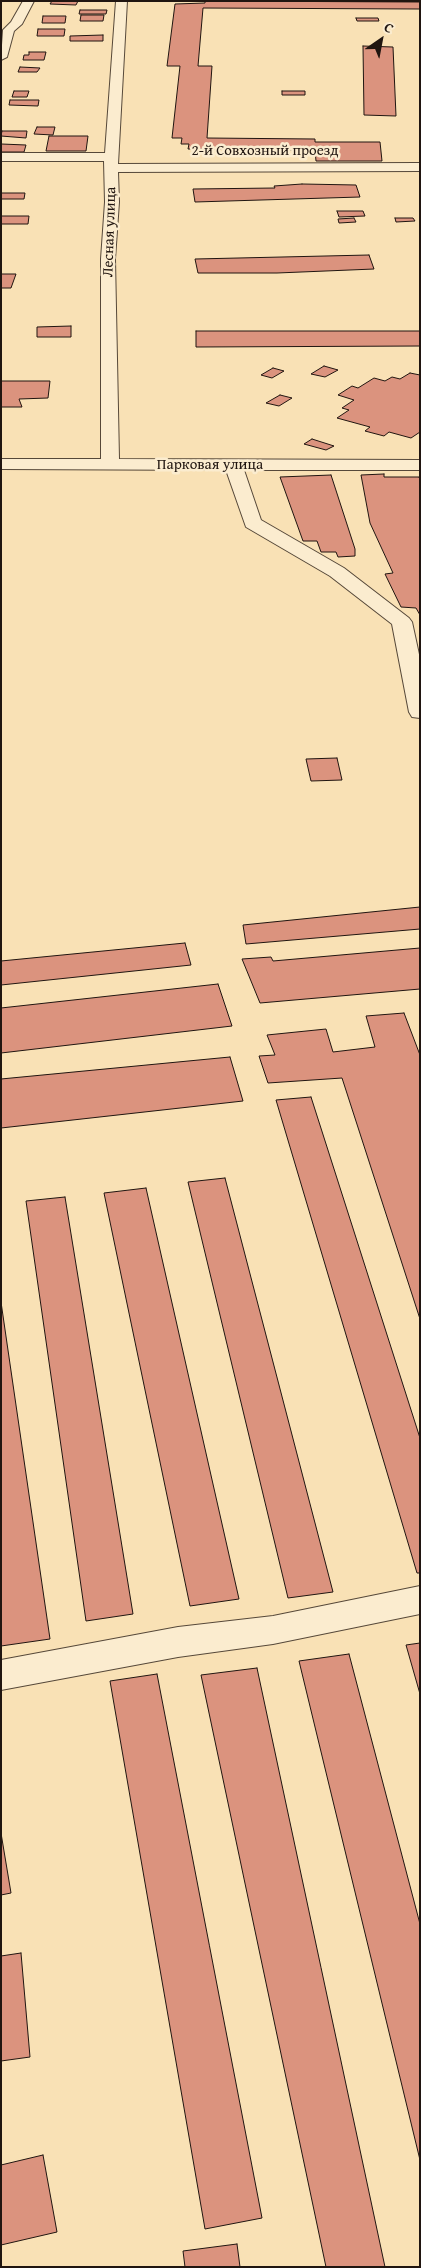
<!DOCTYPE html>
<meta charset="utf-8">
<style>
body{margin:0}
#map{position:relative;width:421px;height:2268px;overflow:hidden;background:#f9e1b5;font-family:"Gentium Book Plus",serif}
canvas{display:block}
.frame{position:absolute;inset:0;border:2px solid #201510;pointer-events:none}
.north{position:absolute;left:356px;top:15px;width:50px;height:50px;-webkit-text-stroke:4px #fbeccf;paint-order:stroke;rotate:33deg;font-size:14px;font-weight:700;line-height:20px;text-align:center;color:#201510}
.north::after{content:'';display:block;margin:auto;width:18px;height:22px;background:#201510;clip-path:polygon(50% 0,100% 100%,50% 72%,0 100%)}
</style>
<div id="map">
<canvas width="421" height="2268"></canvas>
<div class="frame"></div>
<div class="north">С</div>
</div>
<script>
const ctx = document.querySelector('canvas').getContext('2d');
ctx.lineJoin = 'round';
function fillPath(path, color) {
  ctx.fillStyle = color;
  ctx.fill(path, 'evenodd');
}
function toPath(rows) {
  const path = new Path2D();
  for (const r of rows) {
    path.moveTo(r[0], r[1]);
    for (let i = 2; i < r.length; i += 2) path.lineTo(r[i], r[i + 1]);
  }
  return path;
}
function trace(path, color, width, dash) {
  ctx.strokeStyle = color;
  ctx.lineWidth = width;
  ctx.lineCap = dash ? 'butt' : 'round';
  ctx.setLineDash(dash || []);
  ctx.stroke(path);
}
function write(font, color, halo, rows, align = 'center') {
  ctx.font = font + ' "Gentium Book Plus",serif';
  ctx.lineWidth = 5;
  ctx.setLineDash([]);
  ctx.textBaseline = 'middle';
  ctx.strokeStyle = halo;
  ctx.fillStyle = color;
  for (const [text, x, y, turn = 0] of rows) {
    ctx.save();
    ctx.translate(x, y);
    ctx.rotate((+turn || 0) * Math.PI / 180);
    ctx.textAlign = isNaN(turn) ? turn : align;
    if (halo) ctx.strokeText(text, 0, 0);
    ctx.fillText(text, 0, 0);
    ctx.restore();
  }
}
const building = toPath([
 [52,1,78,1,76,5,50,4,52,1],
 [205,1,420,2,420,9,203,8,198,66,212,66,207,138,315,139,315,142,380,142,382,161,316,161,315,150,188,149,189,144,181,144,182,138,172,138,180,66,167,66,175,4,205,3,205,1],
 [80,10,107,10,106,14,79,14,80,10],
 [81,15,104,15,103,21,80,21,81,15],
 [43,16,66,16,65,23,42,23,43,16],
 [356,18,378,18,379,21,357,21,356,18],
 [38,29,65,29,64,36,37,36,38,29],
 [103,35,103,41,70,41,70,36,103,35],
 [363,46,393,47,396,116,364,115,363,46],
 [29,52,46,52,44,60,23,60,24,55,29,55,29,52],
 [20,67,40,68,37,72,18,72,20,67],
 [14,91,29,91,27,97,12,97,14,91],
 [282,91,305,91,305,95,282,95,282,91],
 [10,100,39,100,38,106,9,105,10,100],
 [37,127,55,127,53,135,34,134,37,127],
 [2,131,27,131,26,138,1,136,2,131],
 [49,136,88,136,86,151,46,151,49,136],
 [1,144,26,145,24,152,1,152,1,144],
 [302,184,356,185,360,197,195,202,193,189,275,188,274,186,302,184],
 [1,193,25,193,24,199,1,199,1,193],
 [337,211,363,211,365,216,339,217,337,211],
 [1,216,29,216,28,224,1,224,1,216],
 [354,218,356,222,339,223,338,219,354,218],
 [395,218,413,218,415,221,396,222,395,218],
 [369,255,374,269,277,273,198,273,195,259,369,255],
 [1,274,16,274,11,288,1,288,1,274],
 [71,326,71,337,37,337,37,327,71,326],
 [196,331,420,331,420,346,196,347,196,331],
 [324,366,338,370,325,377,311,374,324,366],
 [273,368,284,371,272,378,261,375,273,368],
 [410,373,420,375,420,432,411,438,389,432,384,436,365,431,370,427,337,418,349,410,342,408,354,400,338,395,352,386,358,388,374,378,385,381,392,377,400,379,410,373],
 [1,381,50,381,48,398,19,399,22,407,1,407,1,381],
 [280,395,292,398,279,406,266,403,280,395],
 [312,439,334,446,326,450,304,444,312,439],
 [384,474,384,477,419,477,420,480,420,615,416,608,401,607,385,574,393,573,370,523,361,475,384,474],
 [331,475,355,549,355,556,338,557,336,552,321,552,317,541,303,541,280,477,331,475],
 [337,758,342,780,311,781,306,759,337,758],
 [420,907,420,929,246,944,243,925,420,907],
 [185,943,191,965,1,985,1,961,185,943],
 [420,948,420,989,260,1003,242,959,271,957,273,961,420,948],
 [218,984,232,1026,1,1053,1,1008,218,984],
 [404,1013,420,1055,420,1319,342,1078,268,1083,259,1056,275,1055,267,1035,326,1029,333,1052,375,1047,366,1016,404,1013],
 [230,1057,243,1101,1,1128,1,1079,230,1057],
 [311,1097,420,1438,420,1573,417,1573,276,1100,311,1097],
 [225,1178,333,1592,288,1598,188,1182,225,1178],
 [146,1188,239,1599,190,1606,104,1193,146,1188],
 [65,1197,133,1614,86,1621,26,1201,65,1197],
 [1,1302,50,1639,1,1646,1,1302],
 [420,1643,420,1694,406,1645,420,1643],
 [349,1654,420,1924,420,2160,299,1661,349,1654],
 [257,1668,385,2267,326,2267,201,1675,257,1668],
 [157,1674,262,2218,205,2229,110,1681,157,1674],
 [1,1833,11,1893,1,1895,1,1833],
 [21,1953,30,2057,1,2061,1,1956,21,1953],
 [43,2155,57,2232,1,2245,1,2165,43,2155],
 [237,2244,240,2267,185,2267,183,2251,237,2244]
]);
fillPath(building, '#db937e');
trace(building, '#201510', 1);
const minor = toPath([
 [23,1,34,1,22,24,14,31,7,57,1,60,3,30,11,22,23,1],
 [116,1,127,1,118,164,420,163,420,171,118,172,119,202,115,259,119,459,420,460,420,470,244,470,261,520,344,568,409,618,412,622,420,659,420,718,412,717,409,712,392,624,330,576,246,527,226,470,1,469,1,459,101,459,101,259,105,202,104,161,1,161,1,153,105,153,116,1],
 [420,1586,420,1614,273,1644,178,1657,1,1690,1,1660,178,1627,273,1616,420,1586]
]);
trace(minor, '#564839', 2);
fillPath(minor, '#fbeccf');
write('15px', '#201510', '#fbeccf', [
 ["2-й Совхозный проезд",265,151],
 ["Лесная улица",110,232,-88],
 ["Парковая улица",210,465]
]);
</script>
